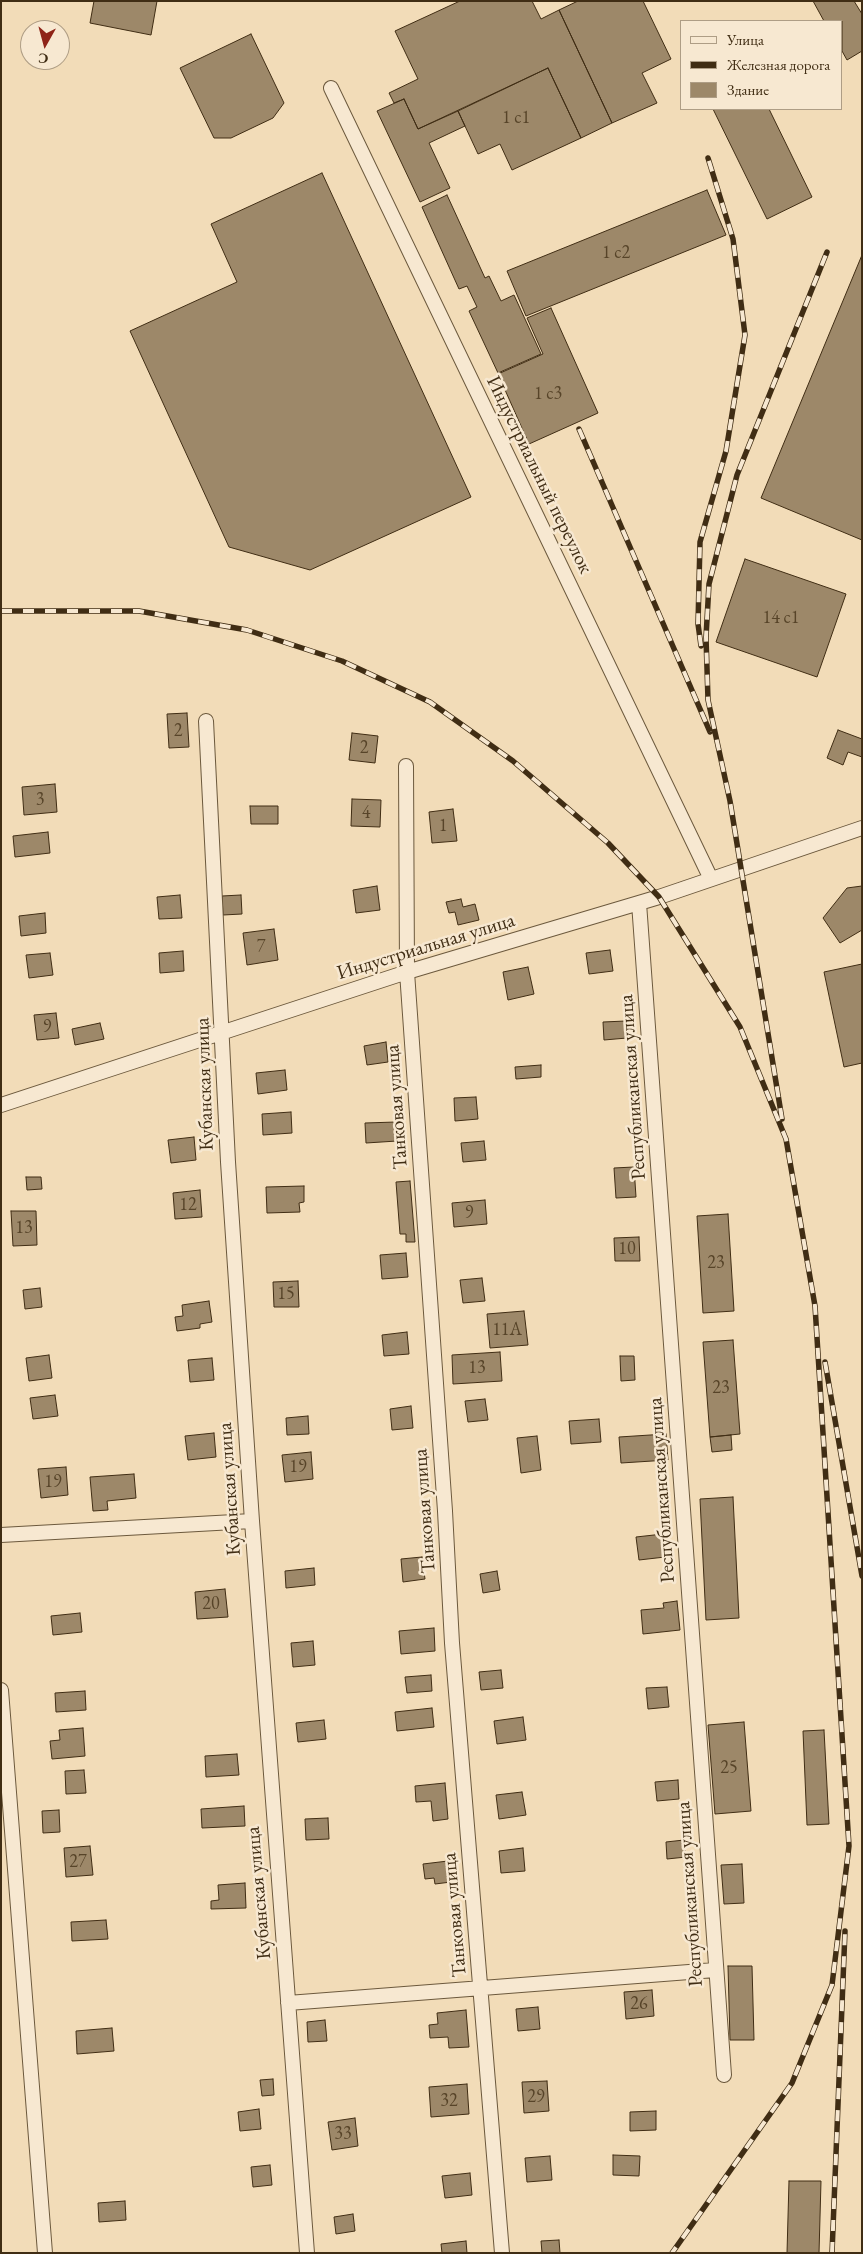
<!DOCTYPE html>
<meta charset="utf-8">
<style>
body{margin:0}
#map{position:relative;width:863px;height:2254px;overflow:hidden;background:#f2dcb8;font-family:"EB Garamond",serif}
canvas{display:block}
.frame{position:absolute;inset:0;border:2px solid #402d14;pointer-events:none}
.legend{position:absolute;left:680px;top:20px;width:162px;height:90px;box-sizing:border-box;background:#f7e8d1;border:1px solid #ae9d85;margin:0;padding:6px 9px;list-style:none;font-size:15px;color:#402d14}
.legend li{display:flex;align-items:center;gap:10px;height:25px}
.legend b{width:25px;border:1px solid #ae9d85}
.north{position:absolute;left:20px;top:20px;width:50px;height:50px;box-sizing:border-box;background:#f7e8d1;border:1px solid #ae9d85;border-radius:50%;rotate:187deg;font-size:14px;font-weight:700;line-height:20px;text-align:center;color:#402d14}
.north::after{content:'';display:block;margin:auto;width:18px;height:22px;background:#8f2418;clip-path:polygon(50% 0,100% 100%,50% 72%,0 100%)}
</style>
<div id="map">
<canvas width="863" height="2254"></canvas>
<div class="frame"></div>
<ul class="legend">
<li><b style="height:6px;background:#f7e8d1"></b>Улица</li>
<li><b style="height:6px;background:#402d14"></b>Железная дорога</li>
<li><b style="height:14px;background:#9d8869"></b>Здание</li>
</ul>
<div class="north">С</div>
</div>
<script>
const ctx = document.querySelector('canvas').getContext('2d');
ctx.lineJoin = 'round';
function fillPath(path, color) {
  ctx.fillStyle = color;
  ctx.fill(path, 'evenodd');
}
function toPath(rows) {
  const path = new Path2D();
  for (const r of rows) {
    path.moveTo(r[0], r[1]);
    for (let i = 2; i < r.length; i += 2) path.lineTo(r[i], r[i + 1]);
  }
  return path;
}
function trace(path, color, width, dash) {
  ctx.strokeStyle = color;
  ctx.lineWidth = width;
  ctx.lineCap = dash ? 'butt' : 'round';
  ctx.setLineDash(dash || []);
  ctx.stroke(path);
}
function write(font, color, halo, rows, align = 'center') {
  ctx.font = font + ' "EB Garamond",serif';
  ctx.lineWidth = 5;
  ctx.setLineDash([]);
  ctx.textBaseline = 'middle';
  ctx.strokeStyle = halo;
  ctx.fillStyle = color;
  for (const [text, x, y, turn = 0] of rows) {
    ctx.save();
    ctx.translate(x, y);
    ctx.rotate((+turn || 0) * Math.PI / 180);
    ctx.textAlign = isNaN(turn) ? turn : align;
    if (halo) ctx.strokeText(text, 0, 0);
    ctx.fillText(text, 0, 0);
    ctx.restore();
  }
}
const building = toPath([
 [94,1,157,1,151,35,90,23,94,1],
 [460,1,532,1,541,19,559,10,612,123,581,138,548,68,418,129,404,99,394,103,389,93,418,79,395,31,460,1],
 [578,1,643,1,671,59,642,73,657,103,612,123,559,10,578,1],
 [813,1,854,1,862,14,862,51,847,60,842,51,842,21,824,21,813,1],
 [251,34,284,103,273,118,231,138,214,138,180,68,251,34],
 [548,68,581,138,512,170,500,144,478,154,458,111,548,68],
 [404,99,418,129,458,111,465,126,429,143,450,188,420,202,377,111,404,99],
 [713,109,769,109,812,197,767,219,713,109],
 [322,173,471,497,310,570,229,547,130,331,237,282,211,224,322,173],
 [707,190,726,235,526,316,507,271,707,190],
 [447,195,485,278,489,276,501,301,514,295,541,354,498,373,469,311,477,307,467,286,459,289,422,207,447,195],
 [862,255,862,540,761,498,862,255],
 [551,308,598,413,529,444,498,374,543,354,527,318,551,308],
 [745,559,846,594,817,677,716,642,745,559],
 [187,713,189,747,169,748,167,714,187,713],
 [838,730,862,739,862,757,848,752,843,765,827,758,838,730],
 [352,733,378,736,375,763,349,760,352,733],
 [55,784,57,812,24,815,22,787,55,784],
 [352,799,381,800,380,827,351,826,352,799],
 [250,806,278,806,278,824,251,824,250,806],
 [453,809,457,841,432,843,429,812,453,809],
 [48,832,50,853,15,857,13,836,48,832],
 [377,886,380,910,356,913,353,890,377,886],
 [862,886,862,930,840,943,823,918,847,888,862,886],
 [180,895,182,918,159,919,157,897,180,895],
 [241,895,242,914,223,915,222,896,241,895],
 [461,899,463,907,475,904,479,920,458,925,455,912,449,913,446,902,461,899],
 [45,913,46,933,21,936,19,916,45,913],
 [274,929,278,960,247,965,243,933,274,929],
 [610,950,613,971,589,974,586,953,610,950],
 [183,951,184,971,160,973,159,953,183,951],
 [50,953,53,975,29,978,26,955,50,953],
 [862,964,862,1063,844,1067,824,972,862,964],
 [528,967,534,994,508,1000,503,972,528,967],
 [56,1013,59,1038,37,1040,34,1015,56,1013],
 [626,1021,627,1038,604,1040,603,1022,626,1021],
 [100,1023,104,1039,75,1045,72,1029,100,1023],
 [386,1042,388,1062,367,1065,364,1046,386,1042],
 [541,1065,541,1077,516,1079,515,1067,541,1065],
 [285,1070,287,1090,258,1094,256,1073,285,1070],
 [476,1097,478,1119,455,1121,454,1098,476,1097],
 [291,1112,292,1133,263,1135,262,1114,291,1112],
 [396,1122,397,1141,366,1143,365,1123,396,1122],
 [194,1137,196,1160,171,1163,168,1140,194,1137],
 [484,1141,486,1160,463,1162,461,1143,484,1141],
 [634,1167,636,1197,616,1198,614,1168,634,1167],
 [26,1177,41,1177,42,1189,27,1190,26,1177],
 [410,1181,415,1242,406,1242,406,1234,400,1234,396,1182,410,1181],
 [304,1186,304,1202,299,1203,300,1212,267,1213,266,1187,304,1186],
 [200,1190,202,1217,175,1219,173,1193,200,1190],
 [485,1200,487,1224,454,1227,452,1203,485,1200],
 [11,1211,36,1211,37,1245,13,1246,11,1211],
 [728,1214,734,1311,703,1313,697,1216,728,1214],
 [639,1237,640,1261,615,1261,614,1238,639,1237],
 [406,1253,408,1277,382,1279,380,1255,406,1253],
 [482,1278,485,1301,463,1303,460,1280,482,1278],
 [298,1281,299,1307,274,1307,273,1282,298,1281],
 [40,1288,42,1307,25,1309,23,1290,40,1288],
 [209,1301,212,1322,200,1324,200,1328,177,1331,175,1317,183,1316,182,1305,209,1301],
 [524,1311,528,1345,490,1348,487,1314,524,1311],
 [407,1332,409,1354,384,1356,382,1335,407,1332],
 [733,1340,740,1434,710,1437,703,1342,733,1340],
 [500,1352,502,1381,453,1384,452,1355,500,1352],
 [49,1355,52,1378,29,1381,26,1358,49,1355],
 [620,1356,634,1356,635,1380,621,1381,620,1356],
 [212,1358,214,1380,190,1382,188,1360,212,1358],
 [55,1395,58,1416,33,1419,30,1398,55,1395],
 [485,1399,488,1420,468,1422,465,1401,485,1399],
 [411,1406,413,1428,392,1430,390,1409,411,1406],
 [308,1416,309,1434,287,1435,286,1418,308,1416],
 [599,1419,601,1442,571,1444,569,1421,599,1419],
 [214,1433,216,1457,188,1460,185,1436,214,1433],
 [666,1434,668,1460,621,1463,619,1437,666,1434],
 [731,1435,732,1450,712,1452,710,1437,731,1435],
 [537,1436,541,1470,521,1473,517,1438,537,1436],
 [311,1452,313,1479,285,1482,282,1455,311,1452],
 [66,1467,68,1495,41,1498,38,1469,66,1467],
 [134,1474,136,1498,107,1501,108,1510,93,1511,90,1477,134,1474],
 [733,1497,739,1618,706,1620,700,1499,733,1497],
 [663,1534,665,1557,639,1560,636,1537,663,1534],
 [422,1557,425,1579,403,1582,401,1559,422,1557],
 [314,1568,315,1585,286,1588,285,1571,314,1568],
 [497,1571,500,1590,483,1593,480,1574,497,1571],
 [225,1589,228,1617,197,1619,195,1592,225,1589],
 [677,1601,680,1630,643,1634,641,1610,664,1608,663,1603,677,1601],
 [80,1613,82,1632,53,1635,51,1616,80,1613],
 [434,1628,435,1651,401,1654,399,1631,434,1628],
 [313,1641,315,1665,293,1667,291,1643,313,1641],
 [501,1670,503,1688,481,1690,479,1672,501,1670],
 [431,1675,432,1691,407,1693,405,1677,431,1675],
 [667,1687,669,1707,648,1709,646,1688,667,1687],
 [85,1691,86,1710,56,1712,55,1693,85,1691],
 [432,1708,434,1727,397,1731,395,1712,432,1708],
 [523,1717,526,1740,497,1744,494,1721,523,1717],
 [324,1720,326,1739,298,1742,296,1723,324,1720],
 [744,1722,751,1811,715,1814,708,1725,744,1722],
 [83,1728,85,1756,52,1759,50,1741,60,1740,59,1730,83,1728],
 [824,1730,829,1824,807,1825,803,1731,824,1730],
 [237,1754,239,1775,206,1777,205,1756,237,1754],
 [84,1770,86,1793,66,1794,65,1771,84,1770],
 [678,1780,679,1799,657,1801,655,1782,678,1780],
 [445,1783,448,1819,433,1821,431,1801,416,1802,415,1786,445,1783],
 [522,1792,526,1815,499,1819,496,1795,522,1792],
 [244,1806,245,1826,202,1828,201,1809,244,1806],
 [59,1810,60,1832,43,1833,42,1811,59,1810],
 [328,1818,329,1839,306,1840,305,1819,328,1818],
 [684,1840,686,1857,667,1859,666,1842,684,1840],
 [90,1846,93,1875,66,1877,64,1848,90,1846],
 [523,1848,525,1871,501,1873,499,1851,523,1848],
 [448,1861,451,1882,435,1884,434,1878,425,1879,423,1864,448,1861],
 [742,1864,744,1903,724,1904,721,1865,742,1864],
 [245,1883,246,1908,211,1909,211,1901,219,1900,218,1885,245,1883],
 [106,1920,108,1939,72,1941,71,1922,106,1920],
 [728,1966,752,1966,754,2040,730,2040,728,1966],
 [652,1990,654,2016,626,2019,624,1992,652,1990],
 [538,2007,540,2029,518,2031,516,2009,538,2007],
 [466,2010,469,2047,449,2048,448,2037,430,2038,429,2025,438,2024,437,2013,466,2010],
 [325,2020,327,2041,308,2042,307,2022,325,2020],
 [112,2028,114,2051,77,2054,76,2031,112,2028],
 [273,2079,274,2095,262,2096,260,2080,273,2079],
 [547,2081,549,2111,524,2113,522,2082,547,2081],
 [467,2084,469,2114,431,2117,429,2087,467,2084],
 [259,2109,261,2129,240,2131,238,2112,259,2109],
 [656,2111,656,2130,630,2131,630,2112,656,2111],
 [355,2118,358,2146,332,2150,328,2122,355,2118],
 [613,2155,640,2156,639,2176,613,2175,613,2155],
 [550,2156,552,2180,527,2182,525,2158,550,2156],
 [270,2165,272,2185,253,2187,251,2167,270,2165],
 [470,2173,472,2195,445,2198,442,2176,470,2173],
 [789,2181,821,2181,819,2253,787,2253,789,2181],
 [125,2201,126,2220,99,2222,98,2203,125,2201],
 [353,2214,355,2231,336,2234,334,2217,353,2214],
 [559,2240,560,2253,542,2253,541,2241,559,2240],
 [466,2241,467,2253,442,2253,441,2244,466,2241]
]);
fillPath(building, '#9d8869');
trace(building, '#402d14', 1);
const minor = toPath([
 [331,88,711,879],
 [206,721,228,1162,252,1521,307,2253],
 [406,766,407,972,445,1511,452,1643,502,2253],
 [639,903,724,2075],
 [1,1105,407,972,659,897,862,828],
 [1,1535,252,1521],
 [1,1690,45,2253],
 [288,2003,715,1970]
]);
trace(minor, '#6c593d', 16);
trace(minor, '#f7e8d1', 14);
const rail = toPath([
 [579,429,710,732],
 [1,611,139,611,247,630,342,661,430,702,513,761,608,843,659,897,740,1027,786,1139,815,1306,849,1846,832,1985,792,2083,672,2253],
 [701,646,698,624,700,542,726,451,745,335,733,239,708,158],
 [782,1119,730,801,708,700,706,637,709,584,737,475,827,252],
 [825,1362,862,1576],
 [832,2253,845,1931]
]);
trace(rail, '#402d14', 5.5);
trace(rail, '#f7e8d1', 4, [11]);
write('18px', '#574429', null, [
 ["1 с1",516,118],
 ["1 с2",616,253],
 ["1 с3",548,394],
 ["14 с1",781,618],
 ["2",178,731],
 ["2",364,748],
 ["3",40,800],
 ["4",366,813],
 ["1",443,826],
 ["7",261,947],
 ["9",47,1027],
 ["12",188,1205],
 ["9",469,1213],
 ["13",24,1228],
 ["10",627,1249],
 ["23",716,1263],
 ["15",286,1294],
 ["11А",507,1330],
 ["13",477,1368],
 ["23",721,1388],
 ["19",298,1467],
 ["19",53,1482],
 ["20",211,1604],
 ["25",729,1768],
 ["27",78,1862],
 ["26",639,2004],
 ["29",536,2097],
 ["32",449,2101],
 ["33",343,2134]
]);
write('20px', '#402d14', '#f7e8d1', [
 ["Индустриальный переулок",539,475,64],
 ["Индустриальная улица",426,947,-17],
 ["Кубанская улица",205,1084,-92],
 ["Республиканская улица",633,1087,-94],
 ["Танковая улица",397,1107,-94],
 ["Кубанская улица",230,1489,-94],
 ["Республиканская улица",662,1490,-94],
 ["Танковая улица",425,1511,-94],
 ["Кубанская улица",259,1893,-95],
 ["Республиканская улица",690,1894,-94],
 ["Танковая улица",455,1915,-95]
]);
</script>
